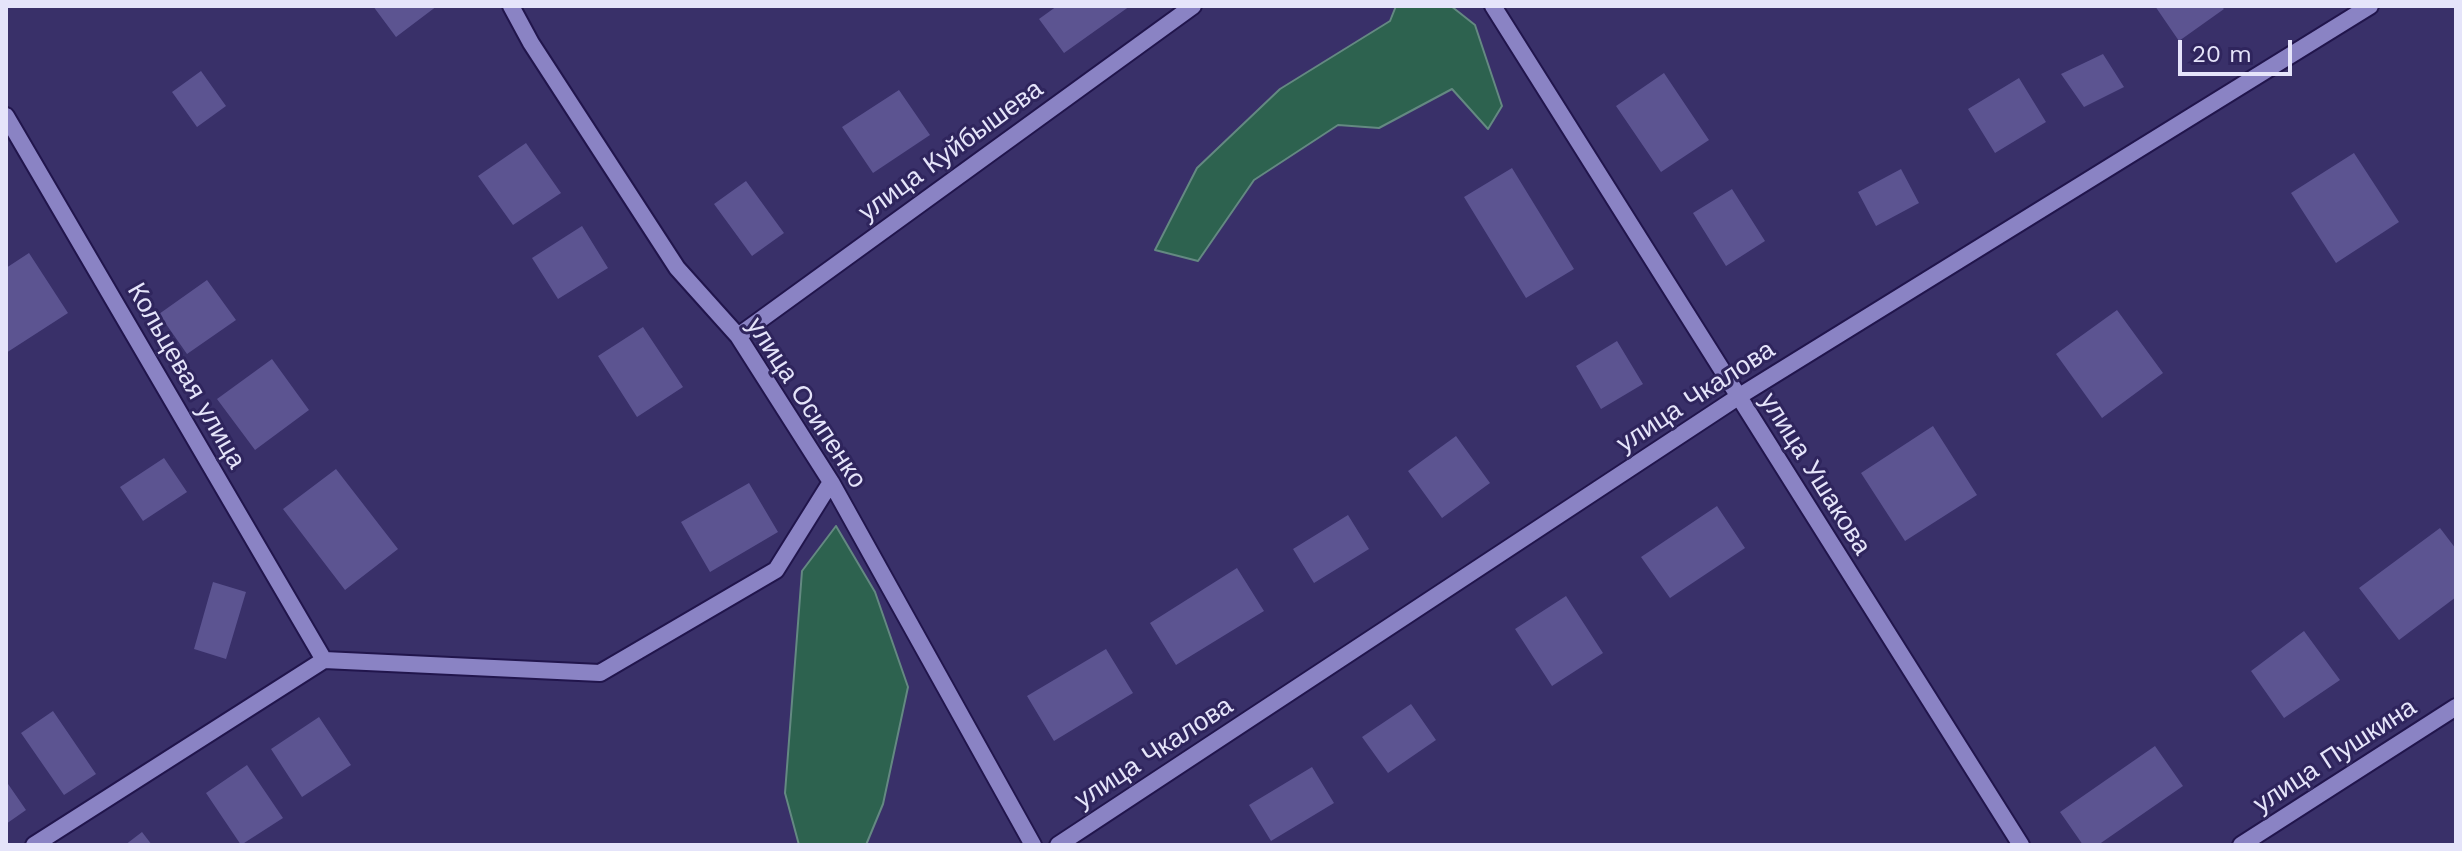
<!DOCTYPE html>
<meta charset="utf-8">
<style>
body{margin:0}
#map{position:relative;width:2462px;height:851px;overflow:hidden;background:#393069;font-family:"Work Sans",sans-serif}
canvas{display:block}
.frame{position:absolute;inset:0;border:8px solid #e5e4fa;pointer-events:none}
.scale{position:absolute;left:2178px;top:40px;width:114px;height:36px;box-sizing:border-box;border:4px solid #e5e4fa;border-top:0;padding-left:10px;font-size:24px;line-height:28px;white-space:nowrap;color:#e5e4fa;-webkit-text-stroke:6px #2f255d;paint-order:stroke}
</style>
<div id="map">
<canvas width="2462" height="851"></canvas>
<div class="frame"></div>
<div class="scale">20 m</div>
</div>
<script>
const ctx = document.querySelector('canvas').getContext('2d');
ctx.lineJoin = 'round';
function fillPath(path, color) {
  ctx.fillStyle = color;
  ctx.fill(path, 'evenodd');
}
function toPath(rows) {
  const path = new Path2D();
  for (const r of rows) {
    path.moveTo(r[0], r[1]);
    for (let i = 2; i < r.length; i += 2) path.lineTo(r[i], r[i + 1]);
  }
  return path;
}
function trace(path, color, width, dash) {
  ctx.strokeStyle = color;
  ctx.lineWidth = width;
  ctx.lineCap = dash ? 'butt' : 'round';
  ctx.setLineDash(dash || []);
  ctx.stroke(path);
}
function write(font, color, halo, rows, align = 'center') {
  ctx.font = font + ' "Work Sans",sans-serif';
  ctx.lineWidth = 6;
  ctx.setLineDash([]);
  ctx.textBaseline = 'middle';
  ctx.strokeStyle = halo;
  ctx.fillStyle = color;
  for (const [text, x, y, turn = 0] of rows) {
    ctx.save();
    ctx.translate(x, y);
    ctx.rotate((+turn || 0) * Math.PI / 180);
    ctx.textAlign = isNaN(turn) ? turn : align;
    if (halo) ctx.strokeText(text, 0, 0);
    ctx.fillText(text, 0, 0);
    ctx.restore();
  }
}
const water = toPath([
 [1396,6,1451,6,1475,25,1502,106,1488,129,1452,89,1379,128,1338,125,1254,180,1198,261,1155,250,1197,168,1280,89,1390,21,1396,6],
 [836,526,875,592,908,687,883,804,866,845,799,845,785,793,802,571,836,526]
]);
fillPath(water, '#2d624f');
trace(water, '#648982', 2);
fillPath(toPath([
 [373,6,437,6,396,37],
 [1057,6,1130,6,1064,53,1039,19],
 [2155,6,2221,6,2224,9,2179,41],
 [2103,54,2124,87,2084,107,2061,74],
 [201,71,226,106,197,127,172,92],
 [1664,73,1709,140,1661,172,1616,106],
 [2019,78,2046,122,1995,153,1968,109],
 [899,90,930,135,873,173,842,127],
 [526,143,561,193,513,225,478,176],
 [2354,153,2399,222,2336,263,2291,193],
 [1512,168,1574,269,1526,298,1464,197],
 [1901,169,1919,203,1876,226,1858,192],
 [746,181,784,233,752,256,714,204],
 [1732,189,1765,241,1726,266,1693,213],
 [582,226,608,268,558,299,532,258],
 [29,253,68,313,6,353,6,268],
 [207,280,236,320,187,354,159,314],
 [2117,310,2163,373,2102,418,2056,354],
 [643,327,683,387,637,417,598,356],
 [1617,341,1643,384,1601,409,1576,366],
 [272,359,309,410,255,450,217,399],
 [1933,426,1977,495,1905,541,1861,473],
 [1456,436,1490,483,1442,518,1408,471],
 [164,458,187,492,143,521,120,487],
 [336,469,398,549,345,590,283,509],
 [749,483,778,532,710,572,681,522],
 [1717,506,1745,548,1670,598,1641,557],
 [1348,515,1369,549,1314,583,1293,549],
 [2440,528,2456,549,2456,597,2399,640,2359,588],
 [1237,568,1264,611,1176,665,1150,623],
 [213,582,246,592,226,659,194,649],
 [1566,596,1603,653,1552,686,1515,629],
 [2304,631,2340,680,2284,718,2251,671],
 [1106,649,1133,693,1054,741,1027,696],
 [1411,704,1436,740,1388,773,1362,737],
 [53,711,96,774,64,795,21,733],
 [319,717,351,765,302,797,271,749],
 [2155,746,2183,786,2098,845,2083,845,2060,812],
 [247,765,283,818,241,845,206,793],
 [1312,767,1334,803,1271,841,1249,805],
 [6,781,26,810,6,824],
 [142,832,152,845,125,845]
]), '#5c5491');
const street = toPath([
 [511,6,531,43,677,268,738,336,831,482,1033,845],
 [1493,6,2021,845],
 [6,116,324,660],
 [738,336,1193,6],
 [34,845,324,660,600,673,776,570,831,482],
 [1058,845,1738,397,2370,6],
 [2241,845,2456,707]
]);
trace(street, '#21154c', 20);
trace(street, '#8a83c4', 16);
write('26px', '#e5e4fa', '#2f255d', [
 ["улица Куйбышева",951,151,-36],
 ["Кольцевая улица",186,376,60],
 ["улица Чкалова",1696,397,-33],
 ["улица Осипенко",806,403,57],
 ["улица Ушакова",1815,474,58],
 ["улица Чкалова",1154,753,-33],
 ["улица Пушкина",2335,756,-33]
]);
</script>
